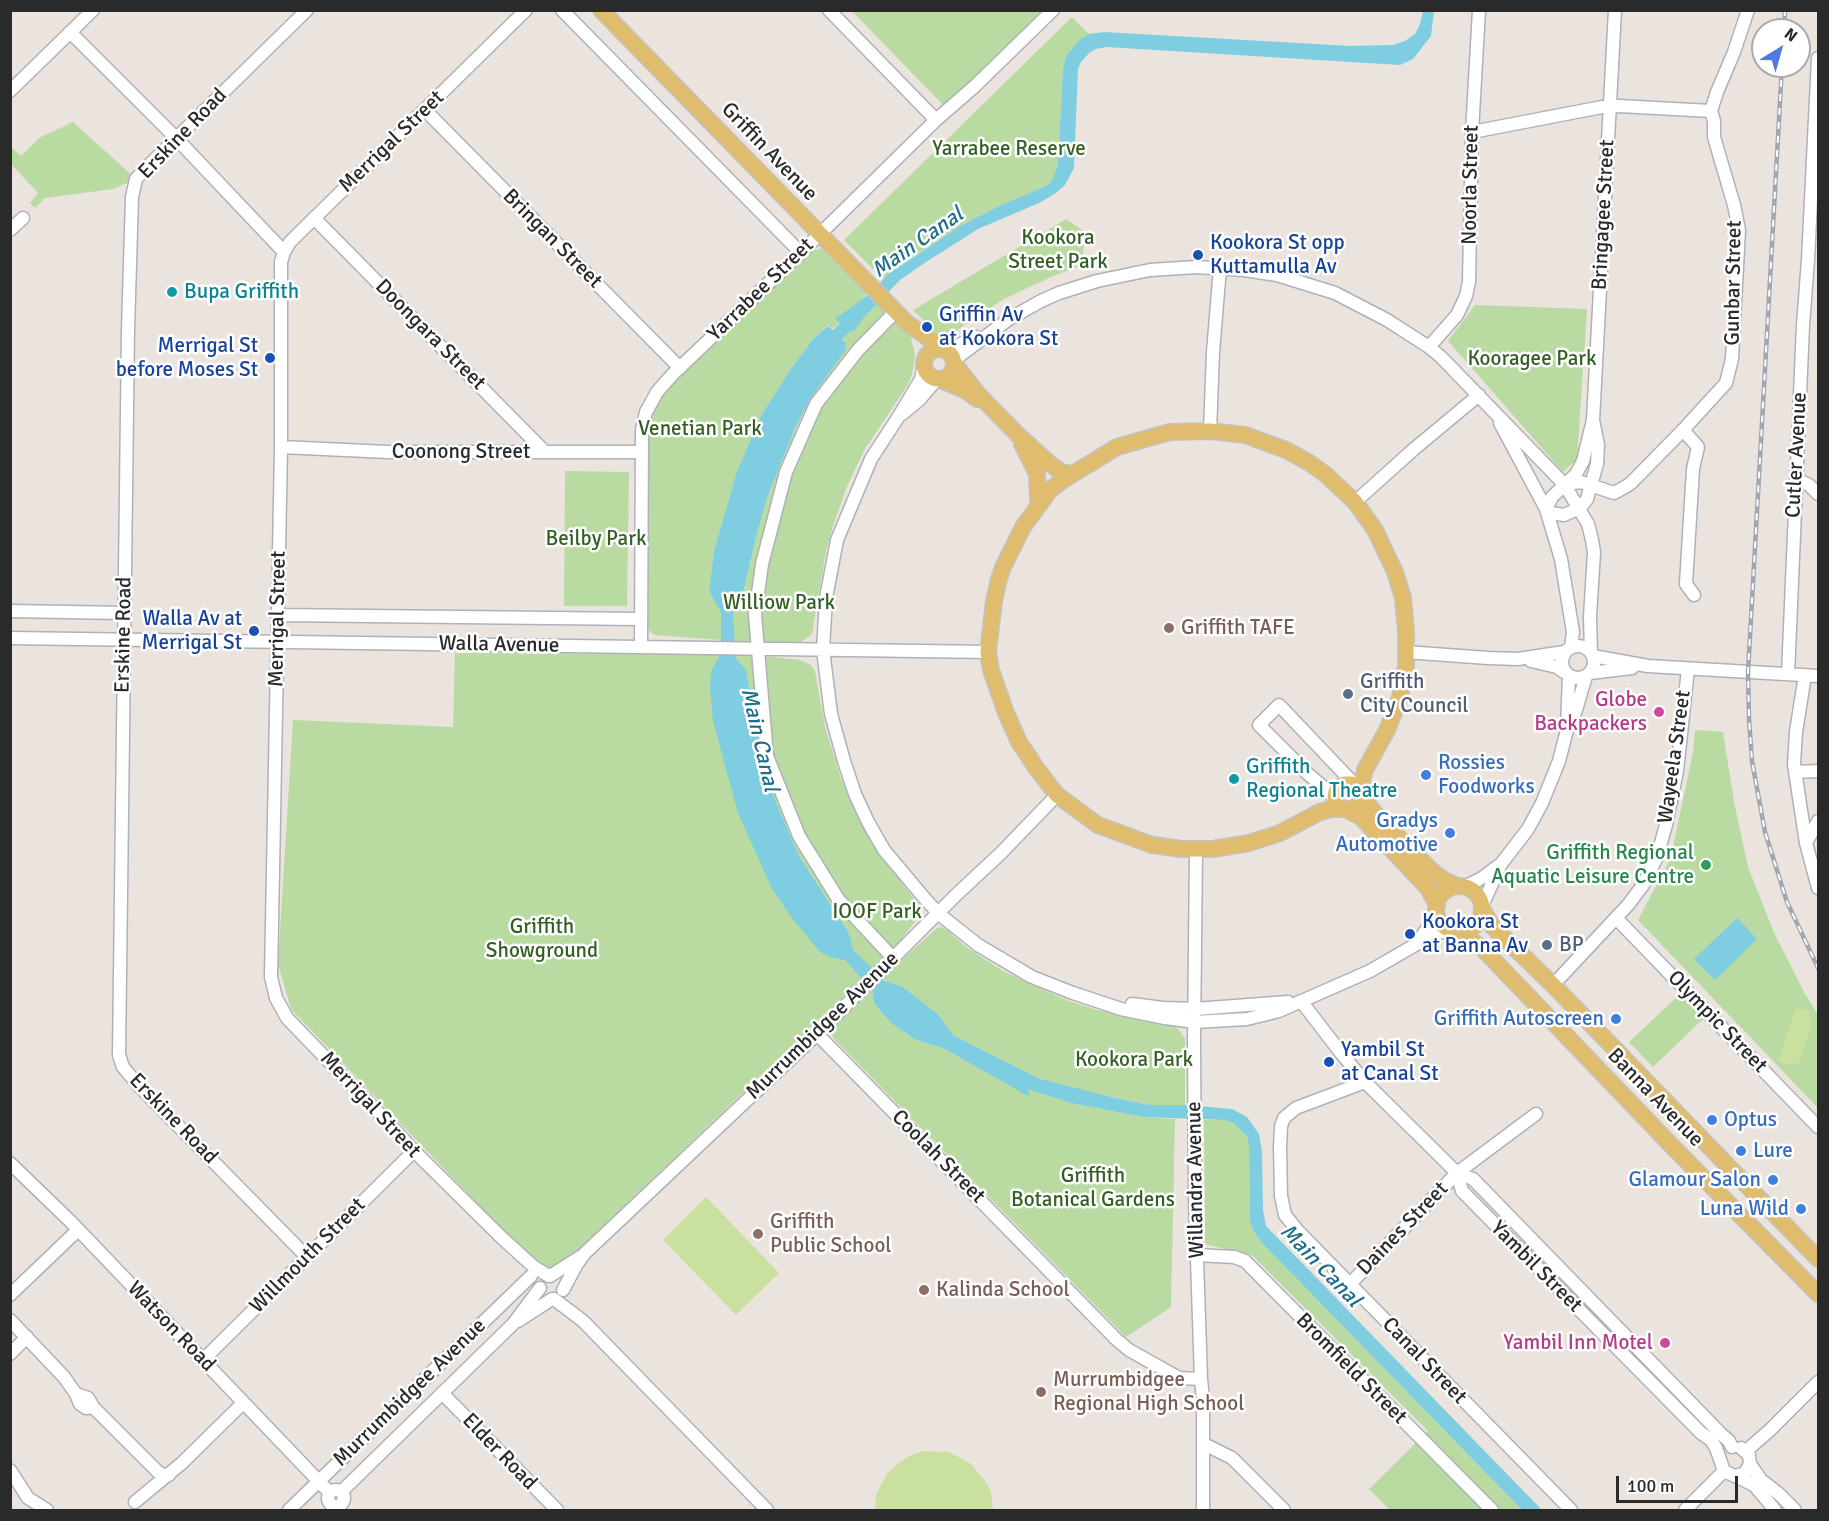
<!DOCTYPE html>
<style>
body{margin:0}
#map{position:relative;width:1829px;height:1521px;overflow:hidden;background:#ebe4de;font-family:Signika,sans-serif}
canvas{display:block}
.frame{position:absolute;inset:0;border:12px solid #2a2a2a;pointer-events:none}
.north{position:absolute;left:1751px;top:18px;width:60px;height:60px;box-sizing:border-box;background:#fff;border:2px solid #aaa;border-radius:50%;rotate:37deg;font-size:16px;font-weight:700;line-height:24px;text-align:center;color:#2a2a2a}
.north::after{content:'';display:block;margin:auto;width:21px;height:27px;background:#5278e4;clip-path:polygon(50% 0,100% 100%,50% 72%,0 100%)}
.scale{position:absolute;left:1616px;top:1476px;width:122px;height:27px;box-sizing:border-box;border:3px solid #2a2a2a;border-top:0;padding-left:8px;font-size:18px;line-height:21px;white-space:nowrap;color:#2a2a2a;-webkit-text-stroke:4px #fff;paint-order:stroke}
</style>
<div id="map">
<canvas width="1829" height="1521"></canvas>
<div class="frame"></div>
<div class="north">N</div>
<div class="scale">100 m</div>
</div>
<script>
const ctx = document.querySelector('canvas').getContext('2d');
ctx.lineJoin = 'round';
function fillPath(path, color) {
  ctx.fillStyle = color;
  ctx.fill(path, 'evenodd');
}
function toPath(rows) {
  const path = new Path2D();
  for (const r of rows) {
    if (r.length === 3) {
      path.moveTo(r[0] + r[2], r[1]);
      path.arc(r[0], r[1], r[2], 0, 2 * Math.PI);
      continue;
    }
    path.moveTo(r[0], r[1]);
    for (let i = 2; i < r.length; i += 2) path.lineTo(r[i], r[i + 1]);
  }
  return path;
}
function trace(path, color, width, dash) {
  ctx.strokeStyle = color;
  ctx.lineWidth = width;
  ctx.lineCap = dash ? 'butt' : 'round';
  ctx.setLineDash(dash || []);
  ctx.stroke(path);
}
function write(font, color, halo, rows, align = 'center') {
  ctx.font = font + ' Signika,sans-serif';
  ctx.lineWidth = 5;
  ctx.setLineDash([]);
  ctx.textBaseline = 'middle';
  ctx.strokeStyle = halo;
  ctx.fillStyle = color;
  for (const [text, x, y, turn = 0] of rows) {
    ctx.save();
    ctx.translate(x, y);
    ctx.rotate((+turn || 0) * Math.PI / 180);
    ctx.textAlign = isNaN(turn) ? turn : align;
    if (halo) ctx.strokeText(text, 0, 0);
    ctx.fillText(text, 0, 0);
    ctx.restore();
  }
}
fillPath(toPath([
 [852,11,1044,11,944,106],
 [1072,17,1089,34,1079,40,1066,56,1063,68,1058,165,1051,182,1046,186,999,206,960,226,917,254,883,279,844,240],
 [73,122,136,179,113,189,45,198,35,208,30,203,38,193,11,164,10,146,21,156,39,138],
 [1066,219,1085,232,1082,265,1051,277,1004,299,965,324,944,341,913,310],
 [827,248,870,290,855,308,836,319,840,323,832,329,828,325,814,338,790,370,762,414,737,471,714,551,709,591,721,613,721,640,655,635,650,632,648,627,646,599,649,425,651,413,657,402,677,376,802,256,814,250],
 [879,301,910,335,915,354,912,375,907,386,865,449,847,486,832,529,826,551,812,634,801,642,735,644,733,613,741,602,756,537,767,498,795,428,810,399,845,351,845,341,842,338],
 [1475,305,1587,309,1577,459,1563,472,1448,341],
 [565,471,629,472,627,606,564,606],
 [455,653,721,654,833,958,845,959,862,979,560,1267,541,1270,291,1009,278,964,293,720,453,727],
 [735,653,800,660,811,665,815,671,825,727,841,778,858,817,874,847,922,909,919,916,895,948,871,969,852,950,849,933,799,856,774,798,762,758,741,663,736,658],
 [1695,730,1723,732,1734,802,1748,867,1775,935,1804,992,1818,1015,1818,1108,1638,920,1667,865,1673,847,1693,752],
 [942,927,948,931,966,947,1003,971,1037,987,1069,1001,1097,1010,1169,1023,1174,1026,1180,1031,1185,1039,1185,1105,1150,1105,1119,1099,1058,1084,1040,1079,953,1035,939,1015,903,987,887,982,882,978,937,928],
 [872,991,874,1003,891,1023,916,1040,943,1048,1030,1096,1027,1088,1071,1103,1143,1117,1175,1119,1171,1307,1126,1337,834,1039,832,1035,834,1026,851,1007],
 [1680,994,1703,1019,1653,1067,1629,1042],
 [1204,1120,1225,1120,1233,1123,1240,1128,1247,1137,1249,1146,1250,1220,1253,1230,1262,1243,1522,1510,1390,1510,1369,1489,1428,1431,1253,1256,1205,1244]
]), '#b9daa1');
fillPath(toPath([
 [1797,1008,1807,1010,1809,1012,1811,1026,1799,1064,1795,1063,1794,1066,1778,1061,1794,1012],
 [706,1197,779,1273,736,1315,663,1240],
 [923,1451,948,1452,963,1459,971,1464,983,1478,988,1486,991,1494,993,1510,875,1510,876,1495,888,1472,907,1457]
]), '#c9e09f');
fillPath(toPath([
 [1423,11,1434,11,1431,36,1413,59,1400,65,1106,47,1096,49,1089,53,1081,62,1078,69,1074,168,1065,185,1056,193,1039,203,978,229,926,262,900,280,864,317,854,331,849,332,842,339,846,343,845,351,810,399,795,428,767,498,756,537,741,602,733,613,736,658,746,670,762,758,774,798,799,856,849,933,853,950,885,981,903,987,939,1015,953,1035,1040,1079,1119,1099,1150,1105,1185,1105,1232,1109,1247,1117,1259,1134,1262,1151,1263,1210,1266,1226,1542,1510,1522,1510,1262,1243,1253,1230,1250,1220,1249,1146,1247,1137,1240,1129,1233,1123,1225,1120,1143,1117,1071,1103,1028,1089,1030,1097,943,1048,916,1040,891,1023,874,1003,872,990,845,960,833,958,820,952,792,918,772,889,738,813,713,721,710,689,711,671,721,654,721,613,709,591,714,551,737,471,762,414,790,370,814,338,828,326,833,330,840,323,835,319,872,292,887,275,960,226,999,206,1046,186,1051,182,1058,165,1063,68,1066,56,1079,40,1089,34,1104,32,1351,46,1393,45,1405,41,1415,34,1420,24],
 [1737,918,1757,939,1715,980,1694,959]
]), '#7ecde0');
const minor = toPath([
 [526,10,290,242,284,252,281,262,281,447,271,977,276,998,287,1018,394,1129,414,1151,502,1238,534,1267,549,1276],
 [562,10,800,252],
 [829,10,936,120],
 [70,32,176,138,284,252],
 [10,91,93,10],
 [425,110,680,368],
 [1472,132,1602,107,1619,106,1711,111],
 [314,218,545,452],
 [10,230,23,218],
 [1429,347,1457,315,1466,296,1469,282,1472,132,1479,10],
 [946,351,976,337],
 [954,360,1009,319,1041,301,1059,293,1097,281,1150,270,1196,267,1244,270,1277,275,1335,293,1387,320,1429,347,1441,357,1564,484,1588,524,1592,540,1594,552,1590,617,1591,653],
 [924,365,921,379,899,416,871,459,837,540,826,598,823,650,831,714,844,761,855,794,868,822,884,850,926,900,939,914,978,945,1032,977,1073,993,1121,1009,1165,1018,1195,1022,1247,1019,1279,1011,1370,971,1415,945,1439,933,1452,930],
 [902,414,919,400,937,379],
 [1593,420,1598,445,1597,464,1587,499,1580,508,1564,515,1551,513,1546,509,1552,497,1576,474,1583,461,1593,420,1615,10],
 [1500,423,1546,509,1561,559,1573,632,1571,647],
 [1683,430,1698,447,1693,469,1686,584,1694,595],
 [1210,431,1213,352,1220,268],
 [281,447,388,452,641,452],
 [1796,479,1809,485,1818,494],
 [1565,484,1581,482,1614,493,1625,487,1631,483,1683,430,1726,383,1732,359,1739,230,1734,205,1714,137,1714,121,1711,111,1717,92,1734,52,1748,10],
 [1355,502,1414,449,1479,395],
 [10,611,124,613],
 [278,615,640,619],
 [10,638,988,652],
 [1578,662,16],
 [641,647,642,429,646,412,657,392,672,375,820,234,936,120,975,86,1053,10],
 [1406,652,1488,658,1518,659,1564,652],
 [1593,656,1648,666,1818,676],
 [1531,661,1557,667,1564,672],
 [1590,673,1632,668],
 [1788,674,1803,325,1808,260,1818,58],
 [1805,675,1796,732,1794,764,1806,843,1818,888],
 [1567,726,1569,676],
 [1795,772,1818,771],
 [1337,803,1328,791,1308,774,1259,725,1279,705,1356,786],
 [1806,843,1818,821],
 [1196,850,1194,1041,1195,1199,1201,1379,1203,1399,1203,1510],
 [1464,887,1482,878,1498,866],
 [1482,906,1501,864,1528,829,1542,803,1559,761,1567,730,1576,710,1586,676],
 [1616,918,1818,1127],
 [1418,942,1430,924,1437,911],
 [893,958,838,899,799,836,767,756,755,615,762,564,786,472,816,404,858,350,896,311],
 [1553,985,1628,905,1643,885,1657,857,1666,825,1677,771,1688,669],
 [1301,1001,1341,1053,1365,1082,1457,1173,1473,1179,1721,1434,1729,1441,1732,1447],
 [1132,1004,1163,1008,1195,1009,1288,1002],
 [817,1034,1116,1339,1129,1350,1179,1378,1201,1379],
 [1365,1082,1296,1108,1284,1118,1281,1126,1280,1147,1281,1196,1285,1215,1298,1231,1571,1510],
 [10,1163,71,1222,330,1493],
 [1457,1173,1462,1191,1701,1433,1711,1440,1716,1448,1724,1471,1754,1485,1775,1510],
 [1197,1255,1234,1257,1245,1261,1492,1510],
 [307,1257,139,1086,123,1067,119,1055,128,330,132,197,136,179,147,167,307,10],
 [550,1276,580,1257],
 [1350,1284,1457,1173,1536,1114],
 [563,1290,577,1264,585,1253,817,1034,956,895,1001,853,1057,795],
 [10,1295,78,1230],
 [554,1299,583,1321,767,1510],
 [10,1320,64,1377,76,1394,80,1404,86,1408,93,1407],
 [518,1321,552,1299],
 [10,1354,27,1337],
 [203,1360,414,1151],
 [442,1393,557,1510],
 [76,1394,88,1398,93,1407,158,1472,164,1475,169,1475],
 [1204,1444,1232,1458,1284,1510],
 [1746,1451,1770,1430,1818,1382],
 [1750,1464,1761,1480,1779,1494,1795,1510],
 [10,1470,28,1498,47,1510],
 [1736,1476,1745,1473,1750,1464,1749,1455,1741,1448],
 [336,1498,8],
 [341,1492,513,1324,540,1288],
 [135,1502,182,1463,243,1403],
 [289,1510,531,1276],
 [1685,1510,1724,1471]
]);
const major = toPath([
 [601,10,907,323,943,349],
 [939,364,15],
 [954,363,978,394,1017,434,1049,463,1061,472,1072,474],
 [939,379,966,391,977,399],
 [1022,444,1037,474,1038,499,1040,504],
 [1361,794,1373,811,1432,871,1444,880,1457,886],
 [1343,809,1331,809,1320,812,1280,833,1249,843,1213,849,1182,849,1152,845,1098,825,1057,795,1037,769,1019,742,1006,713,991,670,988,652,994,601,999,579,1003,567,1023,527,1050,490,1063,480,1117,447,1170,432,1210,431,1245,435,1286,450,1308,462,1325,474,1355,502,1375,530,1395,572,1403,598,1406,631,1406,666,1400,697,1387,730,1365,770,1362,782,1360,802,1355,808,1347,810,1339,806,1335,799,1336,791,1344,784,1352,784,1361,792],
 [1347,810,1361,817,1393,851,1428,888,1437,905],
 [1459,909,23],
 [1482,909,1493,927,1553,985,1818,1259],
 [1460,931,1483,949,1670,1144,1818,1294]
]);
trace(minor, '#afb1b9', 15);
trace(major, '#c3c3c3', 18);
trace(minor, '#fff', 12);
trace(major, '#e0bd6e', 15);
const rail = toPath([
 [1784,30,1785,10],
 [1782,66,1748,672,1749,719,1752,761,1765,832,1787,902,1818,968]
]);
trace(rail, '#a2a5b2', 4.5);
trace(rail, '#fff', 2, [7]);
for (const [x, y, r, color] of [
 [1198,255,6,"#1a4fb4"],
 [172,292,6,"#0f9aa8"],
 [927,327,6,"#1a4fb4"],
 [270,358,6,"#1a4fb4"],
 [1169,628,6,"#8d6e63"],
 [254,631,6,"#1a4fb4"],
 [1348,694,6,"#5c6f8a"],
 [1659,712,6,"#d1479c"],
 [1426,775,6,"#3f7fe0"],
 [1234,779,6,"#0f9aa8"],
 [1450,833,6,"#3f7fe0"],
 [1706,865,6,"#2e9e5b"],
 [1410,934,6,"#1a4fb4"],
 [1547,945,6,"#5c6f8a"],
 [1616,1019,6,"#3f7fe0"],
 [1329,1062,6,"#1a4fb4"],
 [1712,1120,6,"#3f7fe0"],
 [1741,1151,6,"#3f7fe0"],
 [1773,1180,6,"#3f7fe0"],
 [1801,1209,6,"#3f7fe0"],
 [758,1234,6,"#8d6e63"],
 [924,1290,6,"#8d6e63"],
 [1665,1343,6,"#d1479c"],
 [1041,1392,6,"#8d6e63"]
]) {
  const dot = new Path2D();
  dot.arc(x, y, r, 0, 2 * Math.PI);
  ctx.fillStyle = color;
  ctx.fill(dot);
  trace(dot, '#fff', 2);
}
write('21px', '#2a2a2a', '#fff', [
 ["Erskine Road",183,134,-46],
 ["Merrigal Street",392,142,-44],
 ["Griffin Avenue",769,152,46],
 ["Noorla Street",1471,185,-89],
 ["Bringagee Street",1604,215,-87],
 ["Bringan Street",552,239,45],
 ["Gunbar Street",1734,283,-89],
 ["Yarrabee Street",761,290,-44],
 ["Doongara Street",430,335,45],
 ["Coonong Street",461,452],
 ["Cutler Avenue",1797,455,-87],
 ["Merrigal Street",278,619,-89],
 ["Erskine Road",124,635,-89],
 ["Walla Avenue",499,645,1],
 ["Wayeela Street",1675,757,-82],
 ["Olympic Street",1717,1022,46],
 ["Murrumbidgee Avenue",823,1026,-44],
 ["Banna Avenue",1655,1098,46],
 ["Merrigal Street",370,1105,47],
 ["Erskine Road",173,1119,46],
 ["Coolah Street",938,1157,45],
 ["Willandra Avenue",1196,1180,-91],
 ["Daines Street",1403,1229,-46],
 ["Willmouth Street",308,1256,-45],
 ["Yambil Street",1536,1267,45],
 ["Watson Road",171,1327,46],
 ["Canal Street",1424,1361,46],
 ["Bromfield Street",1351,1369,45],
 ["Murrumbidgee Avenue",410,1393,-44],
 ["Elder Road",499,1452,46]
]);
write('21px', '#345f23', '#fff', [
 ["Yarrabee Reserve",1009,149],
 ["Kookora",1058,238],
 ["Street Park",1058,262],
 ["Kooragee Park",1532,359],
 ["Venetian Park",700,429],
 ["Beilby Park",596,539],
 ["Williow Park",779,603],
 ["IOOF Park",877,912],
 ["Griffith",542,927],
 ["Showground",542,951],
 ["Kookora Park",1134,1060],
 ["Griffith",1093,1176],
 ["Botanical Gardens",1093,1200]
]);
write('21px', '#164399', '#fff', [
 ["Kookora St opp",1210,243],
 ["Kuttamulla Av",1210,267],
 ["Griffin Av",939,315],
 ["at Kookora St",939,339],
 ["Merrigal St",258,346,"right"],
 ["before Moses St",258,370,"right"],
 ["Walla Av at",242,619,"right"],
 ["Merrigal St",242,643,"right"],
 ["Kookora St",1422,922],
 ["at Banna Av",1422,946],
 ["Yambil St",1341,1050],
 ["at Canal St",1341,1074]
], 'left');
write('21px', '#0d838f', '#fff', [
 ["Bupa Griffith",184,292],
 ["Griffith",1246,767],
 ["Regional Theatre",1246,791]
], 'left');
write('21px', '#785e54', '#fff', [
 ["Griffith TAFE",1181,628],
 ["Griffith",770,1222],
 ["Public School",770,1246],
 ["Kalinda School",936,1290],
 ["Murrumbidgee",1053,1380],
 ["Regional High School",1053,1404]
], 'left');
write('21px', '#4e5e75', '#fff', [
 ["Griffith",1360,682],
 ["City Council",1360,706],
 ["BP",1559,945]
], 'left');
write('21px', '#b23c85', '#fff', [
 ["Globe",1647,700],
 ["Backpackers",1647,724],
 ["Yambil Inn Motel",1653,1343]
], 'right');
write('21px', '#366cbe', '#fff', [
 ["Rossies",1438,763,"left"],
 ["Foodworks",1438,787,"left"],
 ["Gradys",1438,821],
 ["Automotive",1438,845],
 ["Griffith Autoscreen",1604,1019],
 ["Optus",1724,1120,"left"],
 ["Lure",1753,1151,"left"],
 ["Glamour Salon",1761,1180],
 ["Luna Wild",1789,1209]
], 'right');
write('21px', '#27864d', '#fff', [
 ["Griffith Regional",1694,853],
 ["Aquatic Leisure Centre",1694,877]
], 'right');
write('italic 22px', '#1e6d8b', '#fff', [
 ["Main Canal",918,243,-35],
 ["Main Canal",759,740,77],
 ["Main Canal",1320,1266,46]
]);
</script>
